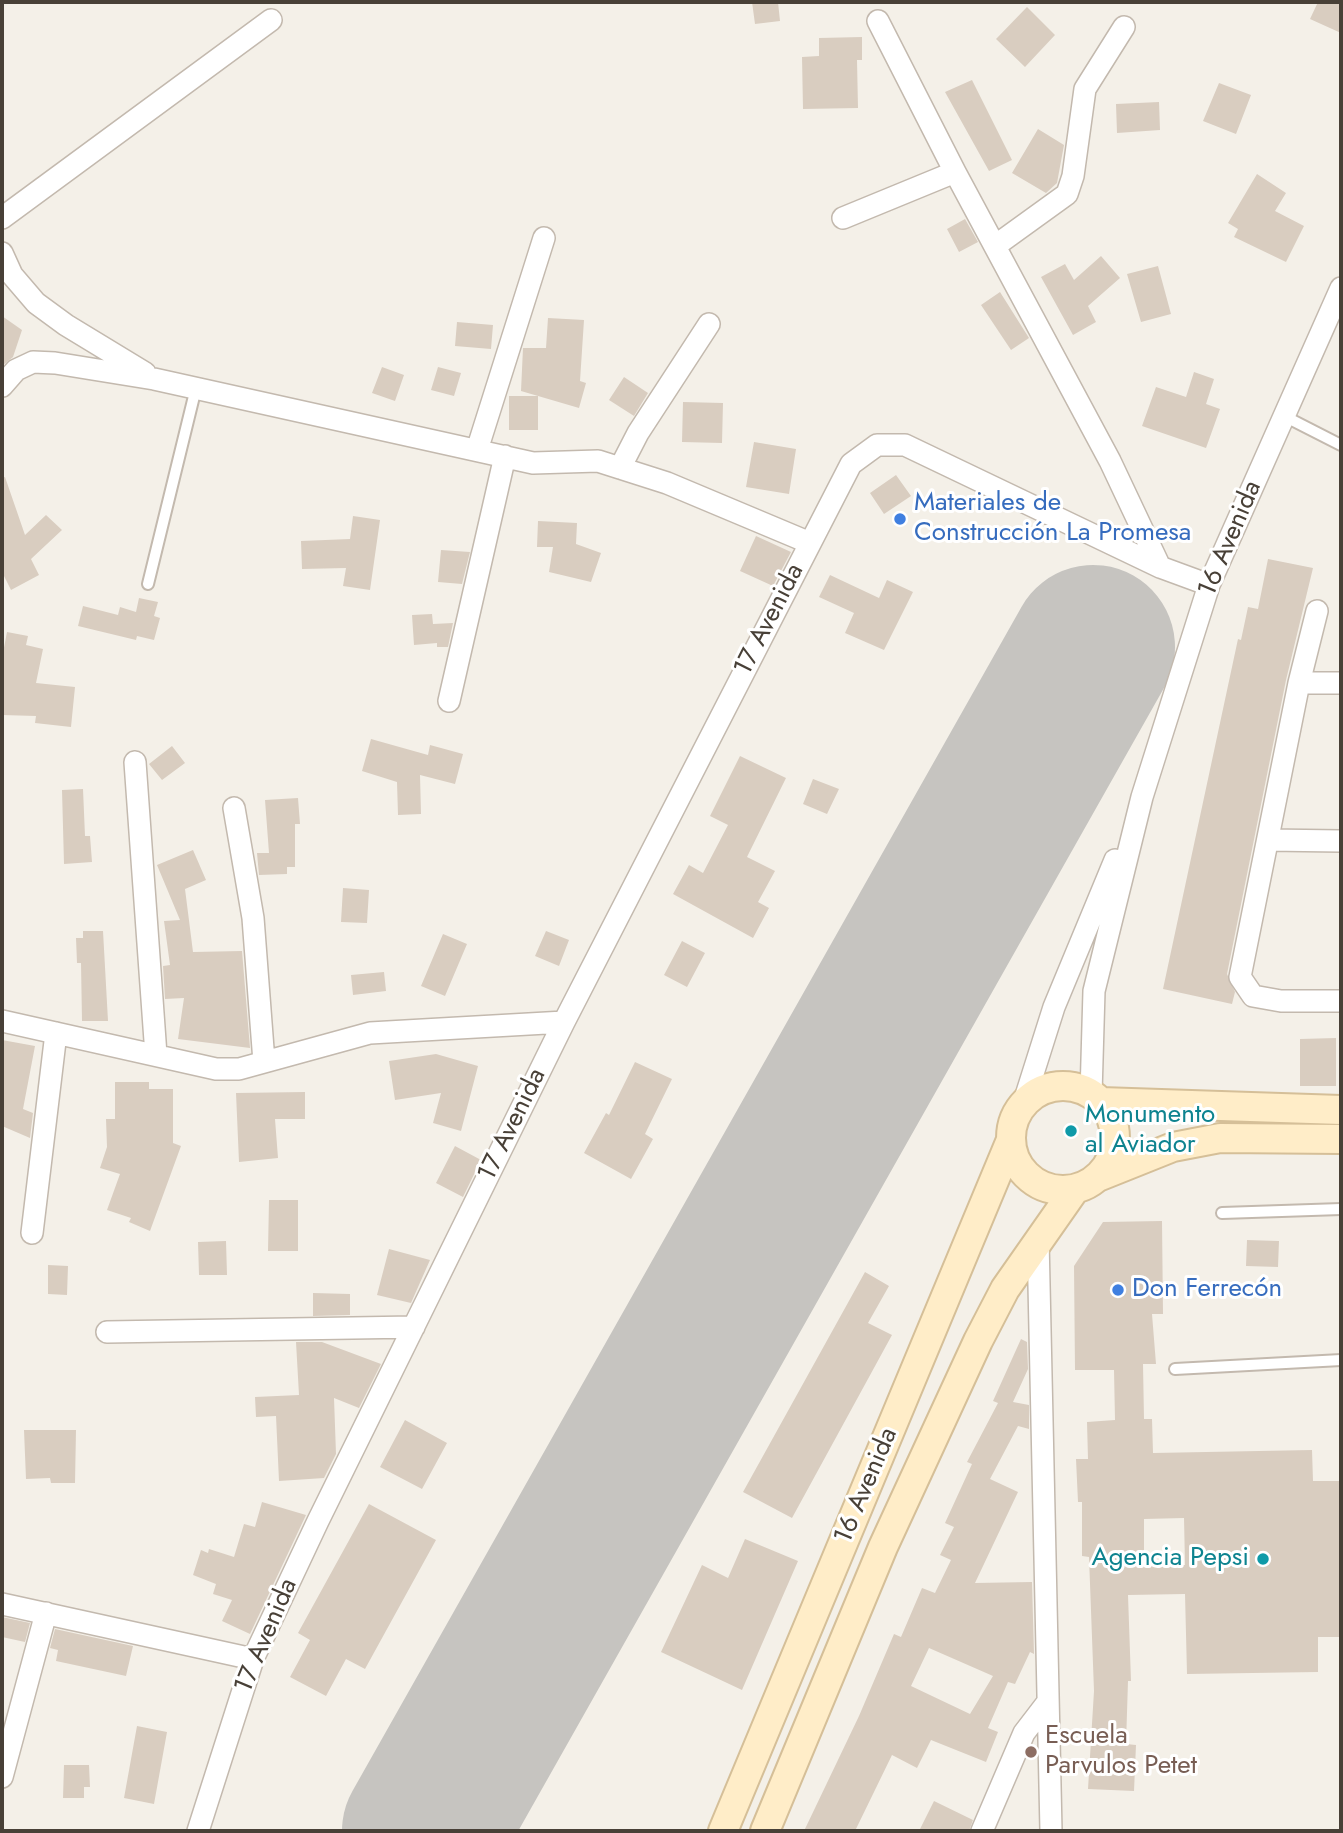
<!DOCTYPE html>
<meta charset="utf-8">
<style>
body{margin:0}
#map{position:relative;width:1343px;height:1833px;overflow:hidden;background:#f4f0e8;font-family:Jost,sans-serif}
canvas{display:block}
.frame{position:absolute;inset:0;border:4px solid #484037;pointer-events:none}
</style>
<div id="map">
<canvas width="1343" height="1833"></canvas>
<div class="frame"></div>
</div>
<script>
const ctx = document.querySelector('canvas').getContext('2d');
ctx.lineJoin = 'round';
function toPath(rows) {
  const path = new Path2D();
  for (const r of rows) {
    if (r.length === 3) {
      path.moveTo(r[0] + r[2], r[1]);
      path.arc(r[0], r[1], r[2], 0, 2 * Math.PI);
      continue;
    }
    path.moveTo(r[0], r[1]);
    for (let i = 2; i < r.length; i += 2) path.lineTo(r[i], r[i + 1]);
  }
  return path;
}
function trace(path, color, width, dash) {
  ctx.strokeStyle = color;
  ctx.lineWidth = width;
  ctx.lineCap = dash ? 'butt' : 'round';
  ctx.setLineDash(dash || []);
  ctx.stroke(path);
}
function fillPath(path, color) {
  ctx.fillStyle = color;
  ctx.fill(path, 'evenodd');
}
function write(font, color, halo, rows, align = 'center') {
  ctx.font = font + ' Jost,sans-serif';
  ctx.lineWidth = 6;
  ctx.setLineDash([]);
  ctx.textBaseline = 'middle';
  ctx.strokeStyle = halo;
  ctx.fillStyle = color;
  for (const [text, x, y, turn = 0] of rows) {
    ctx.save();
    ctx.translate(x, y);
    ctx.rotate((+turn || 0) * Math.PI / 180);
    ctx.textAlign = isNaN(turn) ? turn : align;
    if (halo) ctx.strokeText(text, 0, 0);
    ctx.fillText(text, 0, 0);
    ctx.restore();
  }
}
trace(toPath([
 [424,1831,1093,647]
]), '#c6c4c0', 164);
fillPath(toPath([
 [752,2,778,2,780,21,755,24],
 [1318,2,1341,2,1341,33,1310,19],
 [1027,7,1055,35,1025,67,996,39],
 [862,37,862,60,857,60,858,108,803,109,802,57,819,56,819,38],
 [972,80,1012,160,989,171,945,92],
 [1219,83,1251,95,1236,134,1203,121],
 [1159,102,1160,130,1117,133,1116,104],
 [1038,129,1064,145,1057,183,1046,193,1012,173],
 [1257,174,1286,193,1275,211,1304,226,1286,262,1234,237,1238,229,1228,223],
 [965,219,978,242,959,252,947,229],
 [1101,256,1120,278,1088,306,1096,322,1073,335,1041,277,1065,264,1074,280],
 [1158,266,1171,314,1141,322,1127,274],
 [1000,292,1029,338,1011,350,981,305],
 [2,316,22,330,13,357,2,366],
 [548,318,584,320,580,381,586,383,579,408,521,391,523,348,546,348],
 [457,322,493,325,491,349,455,346],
 [382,367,404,375,395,401,372,393],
 [438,367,461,373,454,396,431,390],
 [1194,372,1214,379,1206,404,1220,409,1206,448,1142,426,1156,387,1186,397],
 [624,377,648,393,634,416,609,400],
 [509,396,538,396,538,430,509,430],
 [683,402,723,403,722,443,682,442],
 [754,442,796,449,789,494,746,487],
 [896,475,911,496,884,514,870,493],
 [5,477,25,535,46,515,62,530,31,559,39,575,11,590,2,572,2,478],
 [353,516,380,520,370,590,343,586,346,568,302,569,301,541,350,539],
 [538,521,577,523,576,544,601,553,591,582,549,572,553,547,537,547],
 [756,536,791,552,773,586,740,571],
 [441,550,470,552,462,584,438,582],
 [1268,559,1313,568,1286,680,1227,974,1235,992,1232,1004,1163,989,1238,639,1241,640,1248,607,1258,609],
 [830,575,879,598,887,580,913,592,884,650,845,633,854,613,819,597],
 [139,598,158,602,154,616,160,618,154,640,137,636,136,640,78,626,83,606,118,615,120,607,136,612],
 [432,614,433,624,453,623,448,647,437,647,437,643,414,645,412,615],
 [7,632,28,636,26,645,43,649,36,683,75,687,71,727,35,723,36,716,2,715,2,658],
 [371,739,428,755,430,745,463,754,455,784,420,775,421,814,398,815,397,782,362,771],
 [172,746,185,763,162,780,149,764],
 [740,756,786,778,747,857,775,871,758,902,769,908,753,938,673,894,689,865,703,873,728,825,710,816],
 [813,779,839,789,827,814,803,804],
 [83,789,85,836,90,836,92,862,64,864,62,790],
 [298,798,300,824,295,824,295,867,287,867,287,874,259,875,257,853,269,853,265,800],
 [193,850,206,880,185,889,193,952,242,951,250,1048,178,1039,184,998,165,999,163,966,170,965,164,921,180,920,157,865],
 [343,888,369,890,367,923,341,922],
 [83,931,103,931,108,1021,82,1021,81,963,77,963,76,938,83,938],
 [546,931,569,940,559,966,535,956],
 [443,934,467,944,445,996,421,986],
 [682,941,705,953,687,987,664,975],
 [384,972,386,991,353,995,351,975],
 [1336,1038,1336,1086,1300,1086,1300,1039],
 [2,1040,35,1046,23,1109,33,1113,30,1138,2,1126],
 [436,1054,478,1066,461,1131,433,1123,441,1093,395,1100,389,1061],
 [635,1062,672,1079,645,1134,653,1139,631,1179,584,1153,606,1113,609,1115],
 [115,1082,149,1082,149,1089,173,1089,173,1143,181,1146,150,1231,129,1222,131,1218,107,1210,120,1174,100,1168,107,1147,106,1119,115,1119],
 [305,1092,305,1119,275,1119,278,1158,239,1162,236,1093],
 [455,1146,481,1160,463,1197,436,1183],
 [269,1200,298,1200,298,1251,268,1251],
 [1162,1221,1163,1314,1152,1314,1156,1364,1143,1364,1144,1419,1152,1419,1153,1453,1312,1450,1313,1481,1341,1481,1341,1637,1318,1637,1318,1672,1187,1674,1185,1594,1128,1595,1131,1681,1128,1681,1126,1744,1136,1745,1134,1791,1088,1789,1094,1691,1089,1557,1082,1556,1082,1502,1078,1502,1076,1459,1088,1459,1087,1422,1115,1420,1114,1370,1075,1370,1074,1266,1103,1222],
 [1184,1518,1185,1565,1144,1565,1144,1519],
 [1247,1240,1279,1241,1278,1267,1246,1266],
 [226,1241,227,1275,199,1275,198,1242],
 [389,1249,430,1260,411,1303,377,1295],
 [48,1265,68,1266,67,1295,48,1294],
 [865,1272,889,1286,868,1323,892,1335,792,1518,743,1492],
 [313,1293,350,1294,350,1315,313,1316],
 [1021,1339,1027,1342,1028,1369,1013,1402,1029,1405,1029,1429,1018,1426,990,1479,1018,1492,975,1583,1032,1582,1034,1654,1030,1652,1015,1684,1008,1682,988,1728,998,1732,986,1762,931,1740,917,1768,892,1755,855,1831,804,1831,859,1716,894,1634,901,1637,922,1588,935,1593,951,1560,940,1555,954,1527,945,1523,972,1464,967,1462,998,1403,993,1401],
 [929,1648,993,1676,970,1714,911,1686],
 [296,1342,322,1342,381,1364,359,1408,334,1398,336,1454,324,1478,279,1481,276,1416,256,1417,255,1397,299,1395],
 [405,1420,447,1443,422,1489,380,1467],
 [24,1430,76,1430,75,1483,51,1483,50,1478,26,1479],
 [262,1502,306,1515,250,1634,222,1621,232,1600,213,1594,216,1584,193,1575,201,1550,208,1553,209,1549,234,1557,244,1524,255,1527],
 [369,1504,436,1540,365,1669,346,1659,326,1696,290,1677,310,1640,298,1633],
 [745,1539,798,1561,742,1690,661,1652,702,1565,728,1578],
 [2,1617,30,1623,25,1642,2,1637],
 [55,1629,133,1646,126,1676,56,1661,58,1650,50,1648],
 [137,1726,167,1732,154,1804,124,1798],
 [64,1765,89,1765,90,1787,84,1787,84,1798,63,1798],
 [934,1801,973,1820,969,1831,919,1831]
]), '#d9cdc0');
const lane = toPath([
 [1284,416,1341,445],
 [148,584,196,388],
 [1222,1213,1341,1209],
 [1175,1369,1341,1360]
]);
const street = toPath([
 [878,21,955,172,1110,461,1160,567],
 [2,218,271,20],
 [843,218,955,172],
 [995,246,1067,194,1073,176,1085,89,1124,27],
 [2,253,12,275,36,303,66,325,145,373],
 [2,386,16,370,33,362,55,363,154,379,533,463,598,461,667,483,810,543],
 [477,450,544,238],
 [620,468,638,433,709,324],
 [1317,611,1299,683,1240,977,1253,996,1281,1001,1341,1001],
 [1299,683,1341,683],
 [449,701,505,456],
 [135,762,156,1055],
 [234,808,253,918,264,1062],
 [1268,840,1341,841],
 [2,1021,216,1069,239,1069,370,1033,564,1022],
 [1091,1094,1094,991,1142,797,1209,585,1341,288],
 [1023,1105,1054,1007,1115,860],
 [32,1233,56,1033],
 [1038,1239,1051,1831],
 [107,1332,414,1327],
 [2,1604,253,1659],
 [2,1777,46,1613],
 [198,1831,253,1659,318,1521,564,1022,851,464,877,445,905,445,1160,567,1209,585],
 [982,1831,1024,1733,1047,1703]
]);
const secondary = toPath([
 [1063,1138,52],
 [1101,1102,1341,1110],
 [1098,1177,1173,1147,1220,1138,1341,1139],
 [723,1831,1011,1140],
 [765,1831,883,1547,978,1341,1005,1289,1075,1189]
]);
trace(lane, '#c3b9ae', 14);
trace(street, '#c3b9ae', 24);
trace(secondary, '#d5bf98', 32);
trace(lane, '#fff', 10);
trace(street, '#fff', 21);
trace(secondary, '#ffedc8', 28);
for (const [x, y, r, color] of [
 [900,519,7,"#3f7fe0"],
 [1071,1131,7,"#0f9aa8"],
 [1118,1290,7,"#3f7fe0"],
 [1263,1559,7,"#0f9aa8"],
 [1031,1752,7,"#8d6e63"]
]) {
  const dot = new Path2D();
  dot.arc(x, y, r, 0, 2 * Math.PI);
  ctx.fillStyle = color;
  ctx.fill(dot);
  trace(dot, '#fff', 2.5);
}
write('26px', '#366cbe', '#fff', [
 ["Materiales de",914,504],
 ["Construcción La Promesa",914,534],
 ["Don Ferrecón",1132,1290]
], 'left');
write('26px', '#484037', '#fff', [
 ["16 Avenida",1231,539,-67],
 ["17 Avenida",770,620,-63],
 ["17 Avenida",513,1125,-64],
 ["16 Avenida",867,1486,-67],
 ["17 Avenida",267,1636,-67]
]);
write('26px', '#0d838f', '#fff', [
 ["Monumento",1085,1116],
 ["al Aviador",1085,1146],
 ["Agencia Pepsi",1249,1559,"right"]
], 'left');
write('26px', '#785e54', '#fff', [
 ["Escuela",1045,1737],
 ["Parvulos Petet",1045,1767]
], 'left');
</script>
